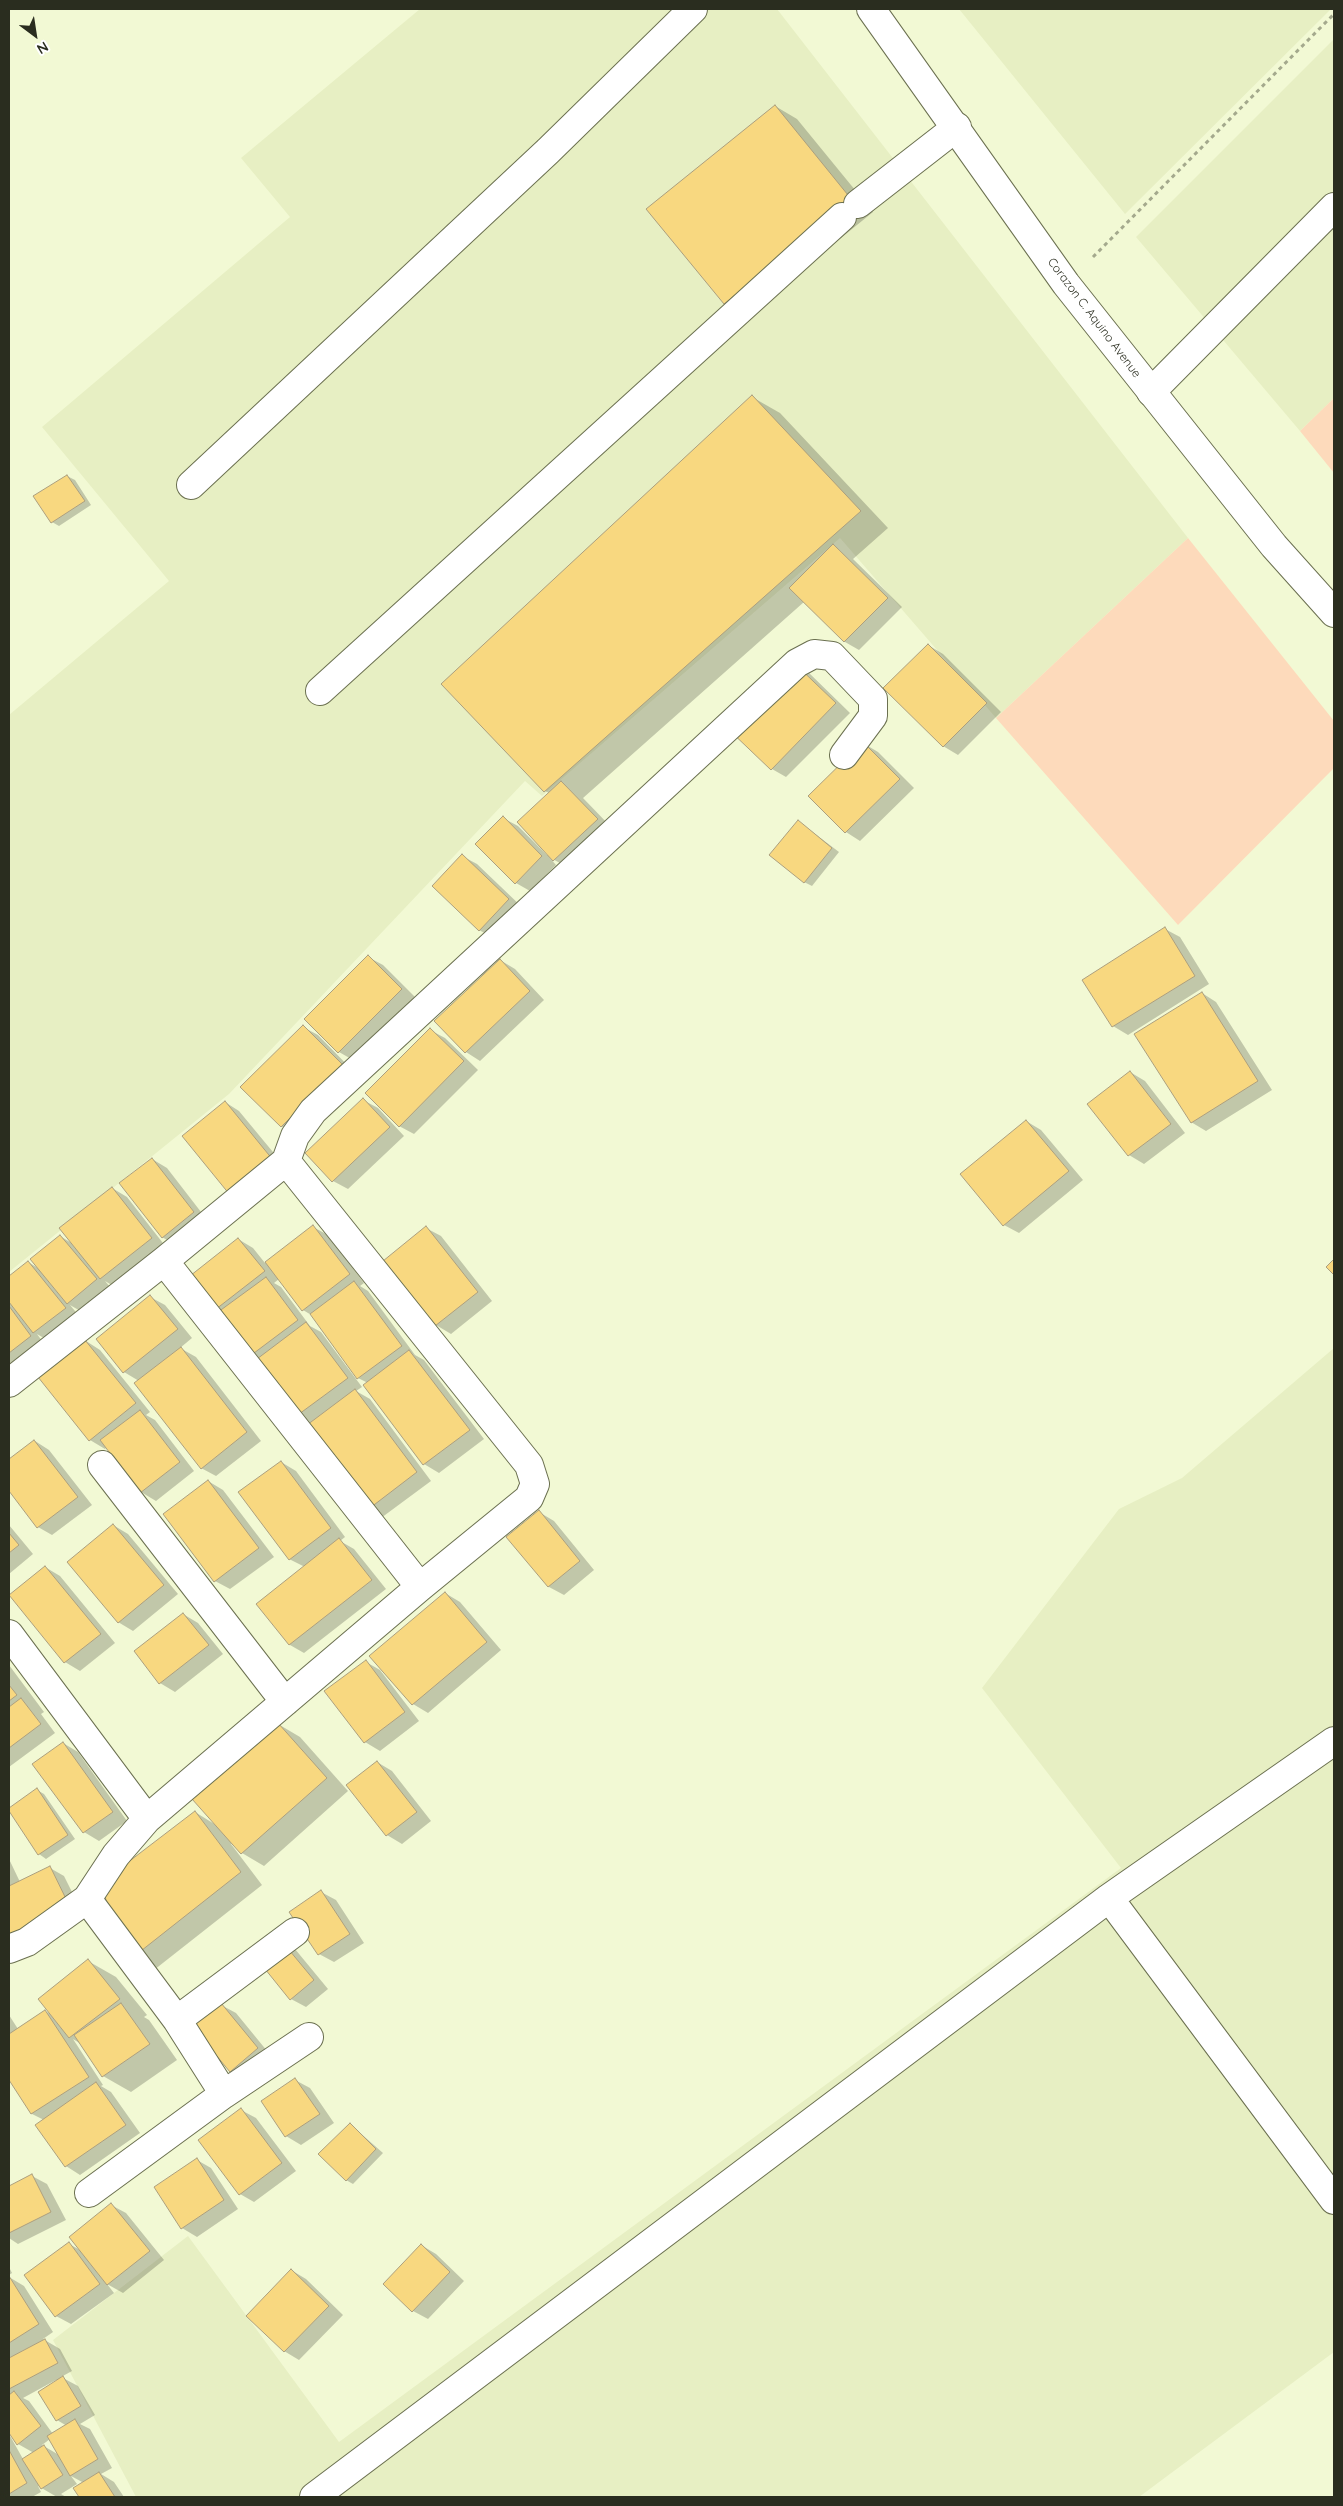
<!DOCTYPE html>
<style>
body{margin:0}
#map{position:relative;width:1343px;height:2506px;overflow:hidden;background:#f2f9d4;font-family:Quicksand,sans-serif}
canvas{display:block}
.frame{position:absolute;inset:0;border:10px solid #2a2d1f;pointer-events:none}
.north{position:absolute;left:10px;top:10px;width:50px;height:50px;-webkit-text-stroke:4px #fff;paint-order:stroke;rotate:149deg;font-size:14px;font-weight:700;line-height:20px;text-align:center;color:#2a2d1f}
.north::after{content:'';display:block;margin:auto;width:18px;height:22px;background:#2a2d1f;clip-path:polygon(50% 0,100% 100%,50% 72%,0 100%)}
</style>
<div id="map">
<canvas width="1343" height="2506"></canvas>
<div class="frame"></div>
<div class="north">N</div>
</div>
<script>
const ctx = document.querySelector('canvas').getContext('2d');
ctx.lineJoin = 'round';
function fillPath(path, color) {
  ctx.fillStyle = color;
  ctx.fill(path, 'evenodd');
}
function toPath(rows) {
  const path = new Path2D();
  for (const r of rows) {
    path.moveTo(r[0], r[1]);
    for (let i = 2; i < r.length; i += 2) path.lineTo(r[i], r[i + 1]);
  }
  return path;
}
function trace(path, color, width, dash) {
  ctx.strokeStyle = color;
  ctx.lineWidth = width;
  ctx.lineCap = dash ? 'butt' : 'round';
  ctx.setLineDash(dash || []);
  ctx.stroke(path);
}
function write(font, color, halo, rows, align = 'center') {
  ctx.font = font + ' Quicksand,sans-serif';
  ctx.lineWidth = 5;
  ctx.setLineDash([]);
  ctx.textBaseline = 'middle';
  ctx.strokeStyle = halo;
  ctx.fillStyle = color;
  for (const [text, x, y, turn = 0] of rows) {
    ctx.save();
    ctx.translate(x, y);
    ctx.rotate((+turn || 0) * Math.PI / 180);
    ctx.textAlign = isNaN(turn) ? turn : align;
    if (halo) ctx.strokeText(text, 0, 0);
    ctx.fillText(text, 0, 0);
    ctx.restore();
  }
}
fillPath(toPath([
 [420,9,777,9,1188,538,996,718,840,538,542,796,525,781,229,1094,9,1272,9,715,169,581,42,427,290,217,241,158],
 [959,9,1331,9,1125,214],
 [1334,39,1334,398,1300,431,1136,237],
 [1334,1348,1334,2352,1139,2497,136,2497,53,2340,188,2236,339,2442,1121,1868,982,1688,1119,1509,1182,1478]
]), '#e7efc3');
fillPath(toPath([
 [1334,398,1334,473,1300,431],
 [1188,538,1334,721,1334,768,1178,925,996,718]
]), '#fddabb');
fillPath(toPath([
 [775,106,797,119,873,212,746,315,724,303],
 [752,397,780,413,888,528,853,559,902,607,859,650,845,642,804,602,583,798,612,828,569,868,549,857,556,865,530,891,516,883,503,818,518,826,547,855,548,854,549,793,545,791],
 [67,476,75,480,91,505,59,526,52,522],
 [928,645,943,654,1001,712,958,755,943,746],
 [806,670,850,713,786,777,772,769],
 [863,743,878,752,914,788,860,841,846,832],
 [798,821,839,852,812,886,804,882],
 [462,856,477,864,523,908,494,938,479,930],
 [1165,929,1180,937,1209,984,1128,1035,1113,1026],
 [368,957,383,965,416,998,353,1060,339,1052],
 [500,960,515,969,544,1000,480,1061,466,1052],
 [1202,993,1216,1002,1272,1090,1206,1131,1191,1122],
 [303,1027,318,1035,357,1075,296,1135,281,1126],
 [430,1030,445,1038,478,1070,414,1134,399,1126],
 [1130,1072,1145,1081,1185,1133,1144,1164,1129,1155],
 [363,1100,378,1108,404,1136,348,1189,333,1181],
 [225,1102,239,1111,287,1169,246,1202],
 [1026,1121,1041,1130,1083,1180,1019,1233,1004,1225],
 [152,1159,167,1168,208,1221,177,1246,162,1237],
 [112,1188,127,1197,166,1247,115,1287,105,1281,111,1288,82,1312,70,1305,80,1317,49,1341,37,1334,45,1345,9,1372,9,1277,28,1262,38,1268,60,1236,73,1244],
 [313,1227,328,1235,364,1283,360,1286,368,1291,415,1355,424,1360,484,1439,439,1473,424,1464,365,1386,368,1383,358,1378,313,1316,303,1310,279,1279,274,1283,281,1287,310,1326,321,1332,362,1387,356,1391,370,1399,431,1481,381,1518,310,1424,296,1416,203,1319,238,1239,253,1248,265,1263],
 [426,1228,441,1236,492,1301,451,1334,436,1325],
 [150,1297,165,1305,192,1338,180,1348,196,1357,261,1441,216,1476,201,1468,139,1381,124,1372],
 [86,1341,100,1350,150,1412,146,1415,155,1420,194,1471,156,1501,141,1492,107,1447,105,1449,90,1440,40,1378],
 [35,1441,49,1450,92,1505,52,1535,38,1527,9,1489,9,1461],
 [281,1462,296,1471,345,1537,340,1541,354,1549,386,1589,304,1653,290,1645,258,1604,305,1567,289,1559],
 [208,1481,223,1490,274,1557,230,1589,215,1581],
 [539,1512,554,1521,594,1570,564,1595,549,1587,508,1537],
 [9,1525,33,1554,9,1574],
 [113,1525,128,1534,178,1594,133,1631,118,1622],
 [45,1567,60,1576,115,1643,80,1671,65,1662,10,1595],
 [445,1593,460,1602,501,1650,428,1713,413,1704],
 [183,1614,198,1623,223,1654,175,1692,160,1683],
 [366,1662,380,1670,419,1721,380,1751,365,1742],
 [9,1665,44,1712,41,1714,55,1733,9,1767],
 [278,1724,300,1737,348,1791,264,1866,242,1853,232,1842,231,1844,262,1885,154,1970,133,1957,195,1812,216,1825],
 [63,1743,78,1752,127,1821,99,1841,84,1832,34,1764],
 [377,1762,392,1771,431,1821,402,1844,387,1835],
 [37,1790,44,1794,75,1839,46,1859,39,1854,9,1809],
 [9,1859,20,1882,50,1868,64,1876,84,1916,9,1954],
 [321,1892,336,1900,364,1943,334,1962,319,1954],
 [295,1949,328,1989,306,2007,291,1999,258,1959],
 [88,1961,116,1977,147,2015,144,2017,149,2020,177,2060,131,2092,103,2076,81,2044,73,2039,103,2085,101,2086,111,2092,140,2133,80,2175,66,2166,44,2120,32,2114,9,2077,9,2015,18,2029,45,2011,52,2015],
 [221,2005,236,2013,272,2057,245,2080,231,2071],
 [295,2080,310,2088,334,2123,301,2145,286,2136,263,2101],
 [241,2110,256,2118,296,2171,254,2202,240,2194],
 [350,2124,383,2153,353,2184,346,2180],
 [197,2160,211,2168,238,2209,197,2237,182,2228],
 [32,2176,47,2184,66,2220,18,2244,9,2238,9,2188],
 [111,2205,126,2213,164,2260,123,2293,107,2284,114,2293,71,2324,56,2316,69,2244,82,2251],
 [421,2245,436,2254,464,2281,428,2319,413,2311],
 [9,2267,12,2273,9,2275],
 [291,2270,306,2279,343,2315,299,2360,284,2351],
 [9,2277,24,2286,53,2332,43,2339,60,2349,72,2371,61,2377,78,2386,95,2415,80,2424,90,2429,112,2468,101,2474,114,2482,124,2497,80,2497,75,2489,84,2483,71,2476,77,2484,61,2494,66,2497,57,2497,38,2486,41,2492,32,2497,9,2497,9,2434,23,2459,34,2453,18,2444,9,2433,9,2359,12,2358,9,2356],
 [56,2380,57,2382,40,2392,57,2420,67,2426,53,2434,29,2401,23,2398],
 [50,2439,59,2455,42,2445]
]), '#0003');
const building = toPath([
 [775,105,852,200,724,304,646,209,775,105],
 [752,395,861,511,544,792,441,684,752,395],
 [67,475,85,501,51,523,33,496,67,475],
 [833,544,888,598,844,642,789,588,833,544],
 [928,644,987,703,943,747,883,688,928,644],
 [791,660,836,703,771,770,726,727,791,660],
 [863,742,900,779,845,833,808,796,863,742],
 [561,781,598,819,553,861,517,822,561,781],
 [503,816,542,856,515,884,475,844,503,816],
 [798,820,832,848,804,883,769,855,798,820],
 [462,854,509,899,479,931,432,886,462,854],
 [1165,927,1195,976,1112,1027,1082,980,1165,927],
 [368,955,402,989,338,1053,304,1019,368,955],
 [500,959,530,991,465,1053,434,1021,500,959],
 [1202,992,1258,1081,1191,1123,1134,1034,1202,992],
 [303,1025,343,1065,281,1127,240,1087,303,1025],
 [430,1028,464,1061,399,1127,365,1093,430,1028],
 [1130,1071,1171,1124,1128,1156,1087,1104,1130,1071],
 [363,1098,390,1127,332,1182,305,1153,363,1098],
 [225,1101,273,1160,230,1195,182,1136,225,1101],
 [1026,1120,1069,1171,1003,1226,960,1174,1026,1120],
 [152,1158,194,1212,162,1238,119,1183,152,1158],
 [112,1187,152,1238,100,1279,59,1228,112,1187],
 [313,1225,350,1274,302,1311,265,1262,313,1225],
 [426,1226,478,1292,435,1326,383,1261,426,1226],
 [60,1235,97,1279,67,1304,30,1259,60,1235],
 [238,1238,265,1271,202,1320,176,1287,238,1238],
 [1334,1259,1334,1275,1326,1267,1334,1259],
 [28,1261,66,1308,33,1333,9,1302,9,1276,28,1261],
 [266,1277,298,1320,246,1359,214,1315,266,1277],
 [354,1281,402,1346,357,1379,310,1314,354,1281],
 [150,1295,178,1329,123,1373,96,1339,150,1295],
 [9,1306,31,1336,9,1353,9,1306],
 [306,1322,348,1378,295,1417,253,1362,306,1322],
 [85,1340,136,1403,89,1441,38,1377,85,1340],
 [181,1347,247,1432,201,1469,134,1383,181,1347],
 [409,1350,470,1430,423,1465,363,1385,409,1350],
 [355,1389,417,1472,366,1511,303,1428,355,1389],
 [140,1410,180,1462,140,1493,100,1440,140,1410],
 [34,1440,78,1497,37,1528,9,1491,9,1459,34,1440],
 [281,1461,331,1528,289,1560,238,1492,281,1461],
 [208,1480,259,1548,214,1582,163,1514,208,1480],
 [539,1510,580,1561,548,1587,506,1537,539,1510],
 [113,1524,164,1585,118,1623,67,1562,113,1524],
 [9,1533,19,1545,9,1553,9,1533],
 [339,1538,372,1580,289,1645,256,1604,339,1538],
 [45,1566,101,1634,64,1663,9,1595,45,1566],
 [445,1592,487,1642,412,1705,369,1656,445,1592],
 [183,1613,209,1645,159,1684,134,1651,183,1613],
 [366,1660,405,1712,364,1743,324,1691,366,1660],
 [9,1685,17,1695,9,1701,9,1685],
 [21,1698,41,1724,9,1748,9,1707,21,1698],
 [278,1723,327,1778,241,1854,192,1799,278,1723],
 [63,1742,113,1812,83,1833,32,1764,63,1742],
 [377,1761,417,1812,386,1836,346,1785,377,1761],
 [37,1788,68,1835,38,1855,9,1811,9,1808,37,1788],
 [195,1811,241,1872,132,1958,109,1923,105,1894,127,1863,195,1811],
 [50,1866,70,1907,9,1938,9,1886,50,1866],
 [321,1890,350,1934,318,1955,289,1912,321,1890],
 [280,1939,314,1980,290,2000,257,1959,280,1939],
 [88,1959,120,1999,69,2038,38,1999,88,1959],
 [121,2003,150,2044,102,2077,74,2035,121,2003],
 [221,2003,258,2048,230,2072,192,2026,221,2003],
 [45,2010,89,2077,31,2114,9,2080,9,2034,45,2010],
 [295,2078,320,2114,285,2137,261,2101,295,2078],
 [96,2082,126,2125,65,2167,35,2125,96,2082],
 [241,2108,282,2163,239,2195,198,2140,241,2108],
 [350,2123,376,2149,346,2181,318,2154,350,2123],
 [197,2158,224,2200,181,2229,154,2187,197,2158],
 [32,2174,51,2212,9,2233,9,2186,32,2174],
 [111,2203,150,2251,107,2285,69,2237,111,2203],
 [69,2242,100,2284,55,2317,24,2275,69,2242],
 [421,2244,450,2272,412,2312,383,2284,421,2244],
 [291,2269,329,2306,284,2352,246,2316,291,2269],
 [9,2276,39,2324,9,2343,9,2276],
 [45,2339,58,2363,9,2389,9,2358,45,2339],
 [63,2376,81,2406,56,2421,38,2392,63,2376],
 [14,2391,41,2426,17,2445,9,2433,9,2395,14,2391],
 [75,2419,98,2459,70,2476,47,2436,75,2419],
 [44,2445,63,2475,41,2489,22,2459,44,2445],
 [9,2450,27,2483,9,2494,9,2450],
 [99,2472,115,2497,79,2497,73,2488,99,2472]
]);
fillPath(building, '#f8d880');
trace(building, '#ac9f7e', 1);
const minor = toPath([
 [858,204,957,127],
 [1151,392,1334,207],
 [191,485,548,151,693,9],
 [320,691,842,217],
 [164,1261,420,1587],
 [9,1383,164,1261,286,1161],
 [102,1465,285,1702],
 [9,1634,147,1819],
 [1109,1898,1334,2200],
 [87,1899,177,2020,224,2094,89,2193],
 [9,1949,27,1942,87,1899,116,1855,147,1819,420,1587,529,1498,535,1484,529,1465,286,1161,295,1136,313,1111,797,663,814,654,832,656,873,699,873,716,844,755],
 [177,2020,295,1932],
 [224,2094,309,2037],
 [314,2497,1109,1898,1334,1741]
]);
const major = toPath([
 [871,9,1066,284,1274,546,1334,613]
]);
trace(minor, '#6b7050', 30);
trace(major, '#6b7050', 30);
trace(toPath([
 [1093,257,1334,14]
]), '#a4a98d', 3, [4, 4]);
trace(minor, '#fff', 28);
trace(major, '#fff', 28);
write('12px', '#2a2d1f', '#fff', [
 ["Corazon C. Aquino Avenue",1094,318,53]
]);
</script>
